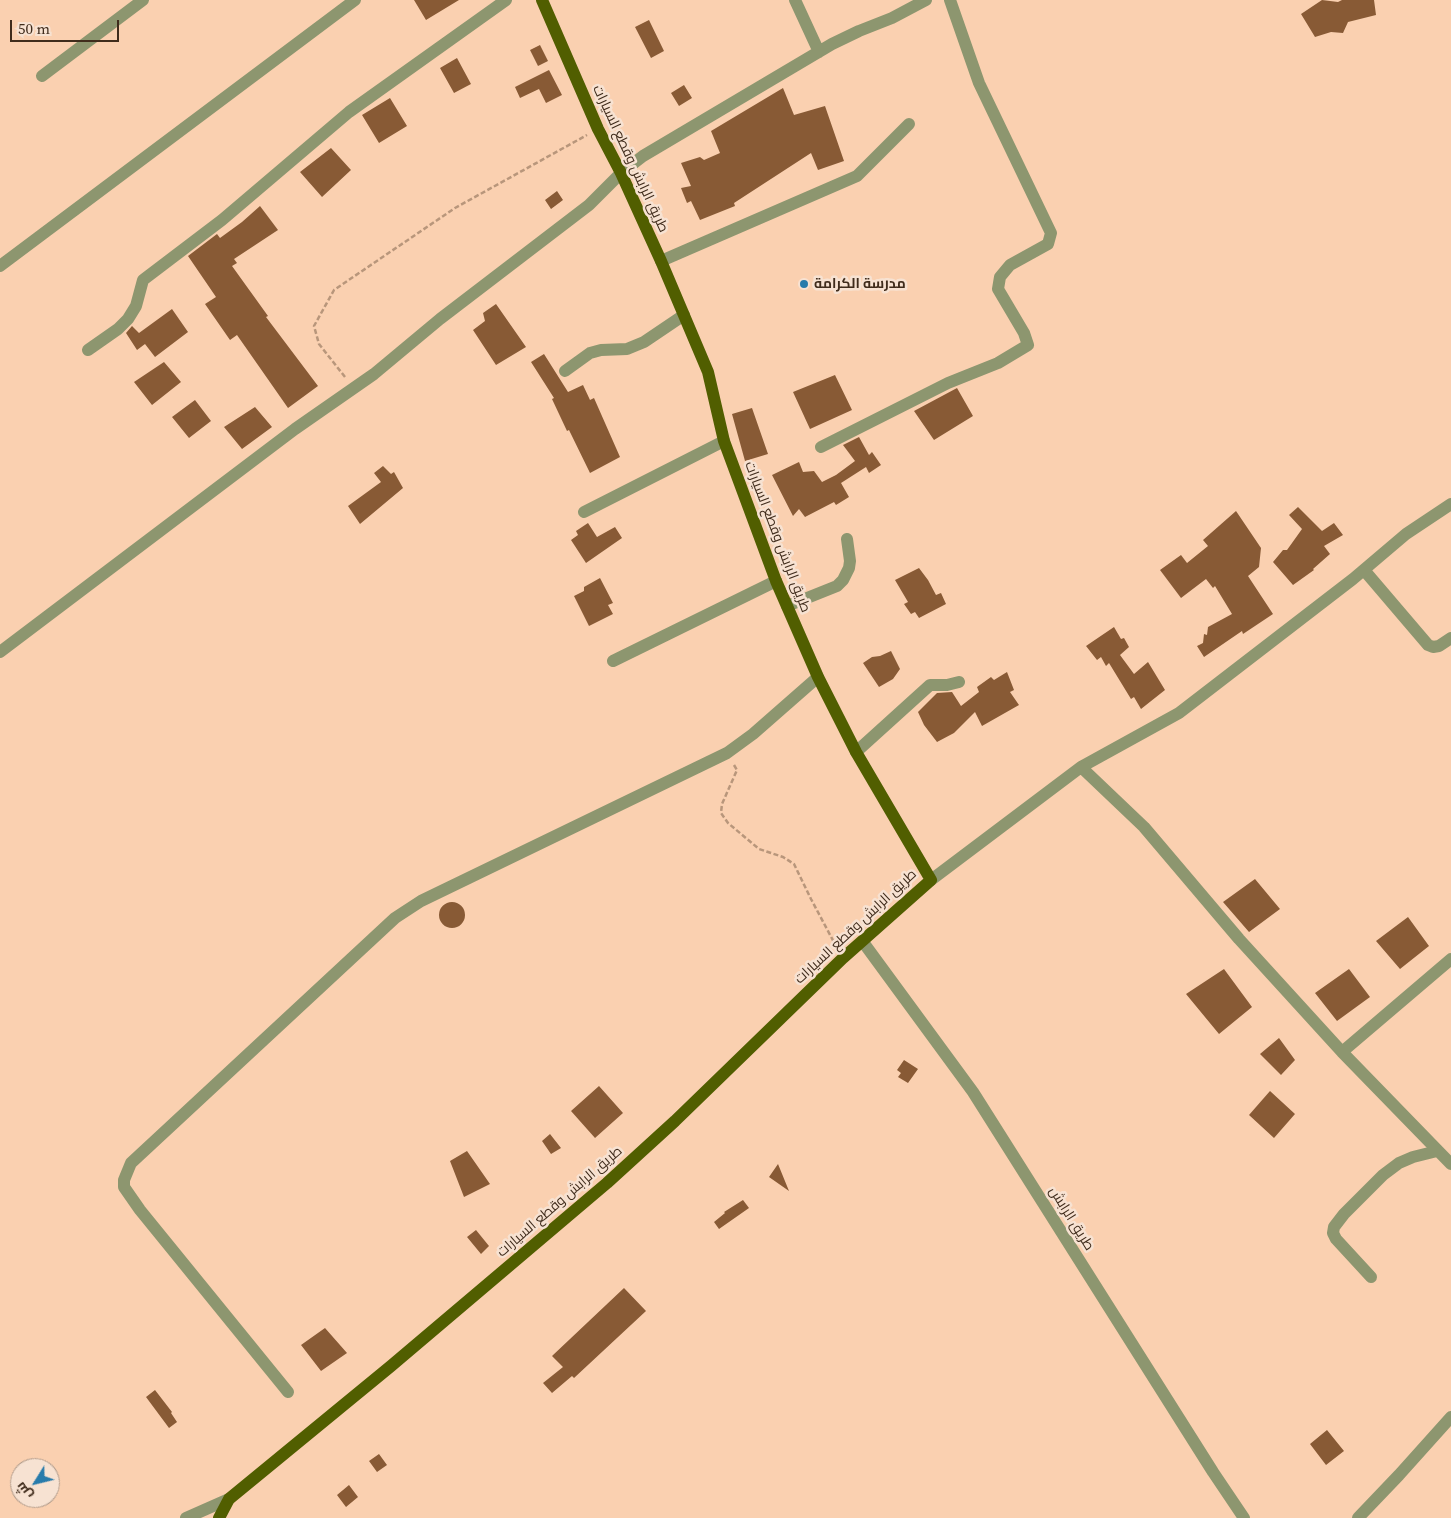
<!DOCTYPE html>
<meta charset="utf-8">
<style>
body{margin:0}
#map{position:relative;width:1451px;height:1518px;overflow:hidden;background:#fad0b0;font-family:"Source Serif 4",Cairo,serif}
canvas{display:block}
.north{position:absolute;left:10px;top:1458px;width:50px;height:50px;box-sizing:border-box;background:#f7e2d2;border:1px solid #ae9989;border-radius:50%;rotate:234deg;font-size:14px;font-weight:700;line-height:20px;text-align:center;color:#402c1c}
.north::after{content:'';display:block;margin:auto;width:18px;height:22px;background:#277bab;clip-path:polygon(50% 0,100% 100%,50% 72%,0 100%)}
.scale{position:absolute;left:10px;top:20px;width:109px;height:22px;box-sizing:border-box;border:2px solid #402c1c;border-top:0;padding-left:6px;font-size:15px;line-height:18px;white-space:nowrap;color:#402c1c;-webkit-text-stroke:4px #f7e2d2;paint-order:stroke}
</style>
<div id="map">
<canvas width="1451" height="1518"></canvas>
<div class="north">ش</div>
<div class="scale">50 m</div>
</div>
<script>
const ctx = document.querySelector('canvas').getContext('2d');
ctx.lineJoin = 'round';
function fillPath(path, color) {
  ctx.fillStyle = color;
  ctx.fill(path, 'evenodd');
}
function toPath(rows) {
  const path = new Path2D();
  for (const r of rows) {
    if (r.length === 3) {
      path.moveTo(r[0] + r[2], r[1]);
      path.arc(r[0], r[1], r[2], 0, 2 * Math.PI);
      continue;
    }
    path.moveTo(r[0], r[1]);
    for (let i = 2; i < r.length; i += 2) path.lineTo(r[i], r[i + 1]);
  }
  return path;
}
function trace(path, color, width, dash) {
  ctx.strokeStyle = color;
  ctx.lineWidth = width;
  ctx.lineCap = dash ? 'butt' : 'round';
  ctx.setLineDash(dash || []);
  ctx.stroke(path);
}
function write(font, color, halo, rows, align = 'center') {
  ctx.font = font + ' "Source Serif 4",Cairo,serif';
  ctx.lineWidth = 5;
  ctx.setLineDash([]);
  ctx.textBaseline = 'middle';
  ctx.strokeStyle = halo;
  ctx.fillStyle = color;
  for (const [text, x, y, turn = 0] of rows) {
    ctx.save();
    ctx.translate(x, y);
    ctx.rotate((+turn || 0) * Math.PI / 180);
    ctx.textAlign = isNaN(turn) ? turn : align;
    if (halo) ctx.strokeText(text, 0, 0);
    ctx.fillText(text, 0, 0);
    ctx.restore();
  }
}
fillPath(toPath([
 [414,0,459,0,426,20],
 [1322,0,1338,2,1342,0,1374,0,1376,15,1348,22,1343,33,1331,32,1315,37,1301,14],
 [649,20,664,51,651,58,635,27],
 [540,45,548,61,538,66,530,50],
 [457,58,471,84,454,93,440,68],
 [549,70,562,95,546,103,539,89,520,98,515,87],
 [684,85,692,98,679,106,671,93],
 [783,88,794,115,825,106,844,161,818,170,811,153,734,203,735,206,700,220,691,201,687,203,681,188,691,186,681,163,700,157,704,160,720,153,711,131],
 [390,98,407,126,379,143,362,115],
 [331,148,351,170,322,197,300,172],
 [557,191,563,200,551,209,545,200],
 [260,206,278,230,234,259,237,263,232,266,268,316,266,317,318,386,288,408,237,335,230,340,205,304,216,297,188,256,217,234,220,238,242,222],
 [496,304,526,347,496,365,473,330,485,321,483,313],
 [172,309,188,332,155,357,145,344,137,350,126,333,132,326,139,333],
 [544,354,568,392,583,385,590,400,594,398,620,457,590,473,569,430,567,431,552,399,554,398,531,362],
 [164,362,181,382,152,405,134,382],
 [835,375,852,410,810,429,793,392],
 [957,388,973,416,934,440,914,411],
 [195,400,211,421,189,438,172,417],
 [255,407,272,427,242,449,224,427],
 [752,408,768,454,745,461,732,414],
 [859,437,869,455,872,452,881,465,869,473,866,467,841,483,849,497,836,505,834,502,805,517,799,509,793,516,772,475,799,462,803,472,814,471,822,482,836,475,855,461,843,445],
 [383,466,391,474,394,472,403,488,360,524,348,506,381,482,374,473],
 [1298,507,1322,531,1334,523,1343,535,1324,546,1330,554,1313,569,1314,570,1293,585,1273,562,1283,550,1287,550,1302,529,1289,515],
 [1236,511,1261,548,1259,567,1248,576,1273,614,1243,634,1242,631,1204,657,1197,646,1203,643,1204,634,1207,635,1208,627,1232,614,1215,586,1213,588,1206,579,1181,598,1160,570,1181,555,1187,563,1208,546,1203,540],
 [588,523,597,537,615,527,622,538,586,563,571,540,578,535,576,531],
 [919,568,928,580,936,595,941,593,946,604,919,618,915,612,911,614,904,604,908,602,895,580],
 [600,578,613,603,608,605,613,614,589,626,574,596,584,591,584,587],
 [1114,627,1121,639,1124,638,1129,647,1120,655,1134,674,1148,662,1165,690,1141,709,1134,697,1131,699,1109,663,1106,666,1101,657,1097,660,1086,646],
 [891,651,900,669,893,679,879,687,863,663,872,657,880,656],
 [1007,672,1014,690,1010,692,1019,705,982,726,975,712,954,733,937,742,924,725,918,712,937,693,952,692,961,706,979,692,977,687,991,677,994,680],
 [1255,879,1280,909,1249,932,1223,902],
 [452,915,13],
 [1408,917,1429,946,1400,969,1376,941],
 [1224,969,1252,1007,1219,1034,1186,994],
 [1349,969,1370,997,1337,1021,1315,993],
 [1279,1038,1295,1060,1281,1075,1260,1054],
 [904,1060,918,1069,908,1083,898,1077,901,1073,897,1070],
 [599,1086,623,1113,595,1138,571,1111],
 [1270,1091,1295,1114,1274,1138,1249,1115],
 [550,1134,561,1148,551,1154,542,1141],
 [467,1151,490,1184,464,1197,450,1161],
 [778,1164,789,1191,769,1177],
 [743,1200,749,1208,719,1229,714,1222,725,1213,724,1212],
 [476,1230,489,1246,481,1254,467,1237],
 [624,1288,646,1311,574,1378,572,1376,552,1393,543,1383,563,1367,552,1356],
 [325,1328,347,1353,321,1371,301,1345],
 [155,1390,172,1412,171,1413,177,1422,169,1428,146,1397],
 [1327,1430,1344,1451,1326,1465,1310,1444],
 [379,1454,387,1465,377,1472,369,1461],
 [349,1485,358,1497,346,1507,337,1495]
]), '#885a35');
trace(toPath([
 [345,377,319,344,314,326,334,290,455,208,587,135],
 [734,765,737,770,722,804,721,813,728,823,759,849,783,857,794,864,811,899,837,948]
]), '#b8967b', 2.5, [5, 2.5]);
trace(toPath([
 [795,0,819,52],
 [42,76,143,0],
 [661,261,857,176,909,124],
 [0,266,355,0],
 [88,350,118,329,128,319,136,306,143,280,222,220,349,112,506,0],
 [565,371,590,353,601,350,627,349,644,342,684,315],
 [821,447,948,383,998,363,1028,345,1024,333,998,289,1000,277,1010,265,1048,244,1051,233,979,83,950,0],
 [584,512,724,441],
 [1364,570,1428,645,1433,647,1439,646,1451,638],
 [787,606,837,586,843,580,849,568,850,561,847,539],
 [0,652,295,429,374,374,440,319,589,205,621,173,643,156,832,44,859,31,892,18,926,0],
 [613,661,776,581],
 [856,752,930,685,947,685,959,682],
 [1081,767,1179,713,1353,579,1406,534,1451,504],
 [931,880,1081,767,1144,827,1239,939,1342,1052,1451,1164],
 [863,942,973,1092,1213,1472,1244,1518],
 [1342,1052,1451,959],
 [1371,1277,1336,1239,1333,1233,1334,1227,1344,1214,1383,1175,1399,1163,1413,1157,1437,1151],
 [288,1392,140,1210,124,1187,124,1180,131,1163,395,918,421,901,727,753,753,734,818,677],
 [186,1518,229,1499],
 [1358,1518,1399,1475,1451,1417]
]), '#8d966f', 12);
trace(toPath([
 [219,1518,229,1499,391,1366,607,1183,675,1121,843,958,931,880,856,752,818,677,776,581,724,441,708,372,661,261,621,173,598,129,542,0]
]), '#515e00', 12);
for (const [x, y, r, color] of [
 [804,284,5,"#277bab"]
]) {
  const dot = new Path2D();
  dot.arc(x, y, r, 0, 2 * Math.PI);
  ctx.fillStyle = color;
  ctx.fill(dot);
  trace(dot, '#f7e2d2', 2);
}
write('14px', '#402c1c', '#f7e2d2', [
 ["طريق الرابش وقطع السيارات",630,159,65],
 ["طريق الرابش وقطع السيارات",777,537,69],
 ["طريق الرابش وقطع السيارات",856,927,-43],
 ["طريق الرابش وقطع السيارات",560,1202,-41],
 ["طريق الرابش",1071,1219,58]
]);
write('bold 14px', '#402c1c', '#f7e2d2', [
 ["مدرسة الكرامة",814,284]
], 'left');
</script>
